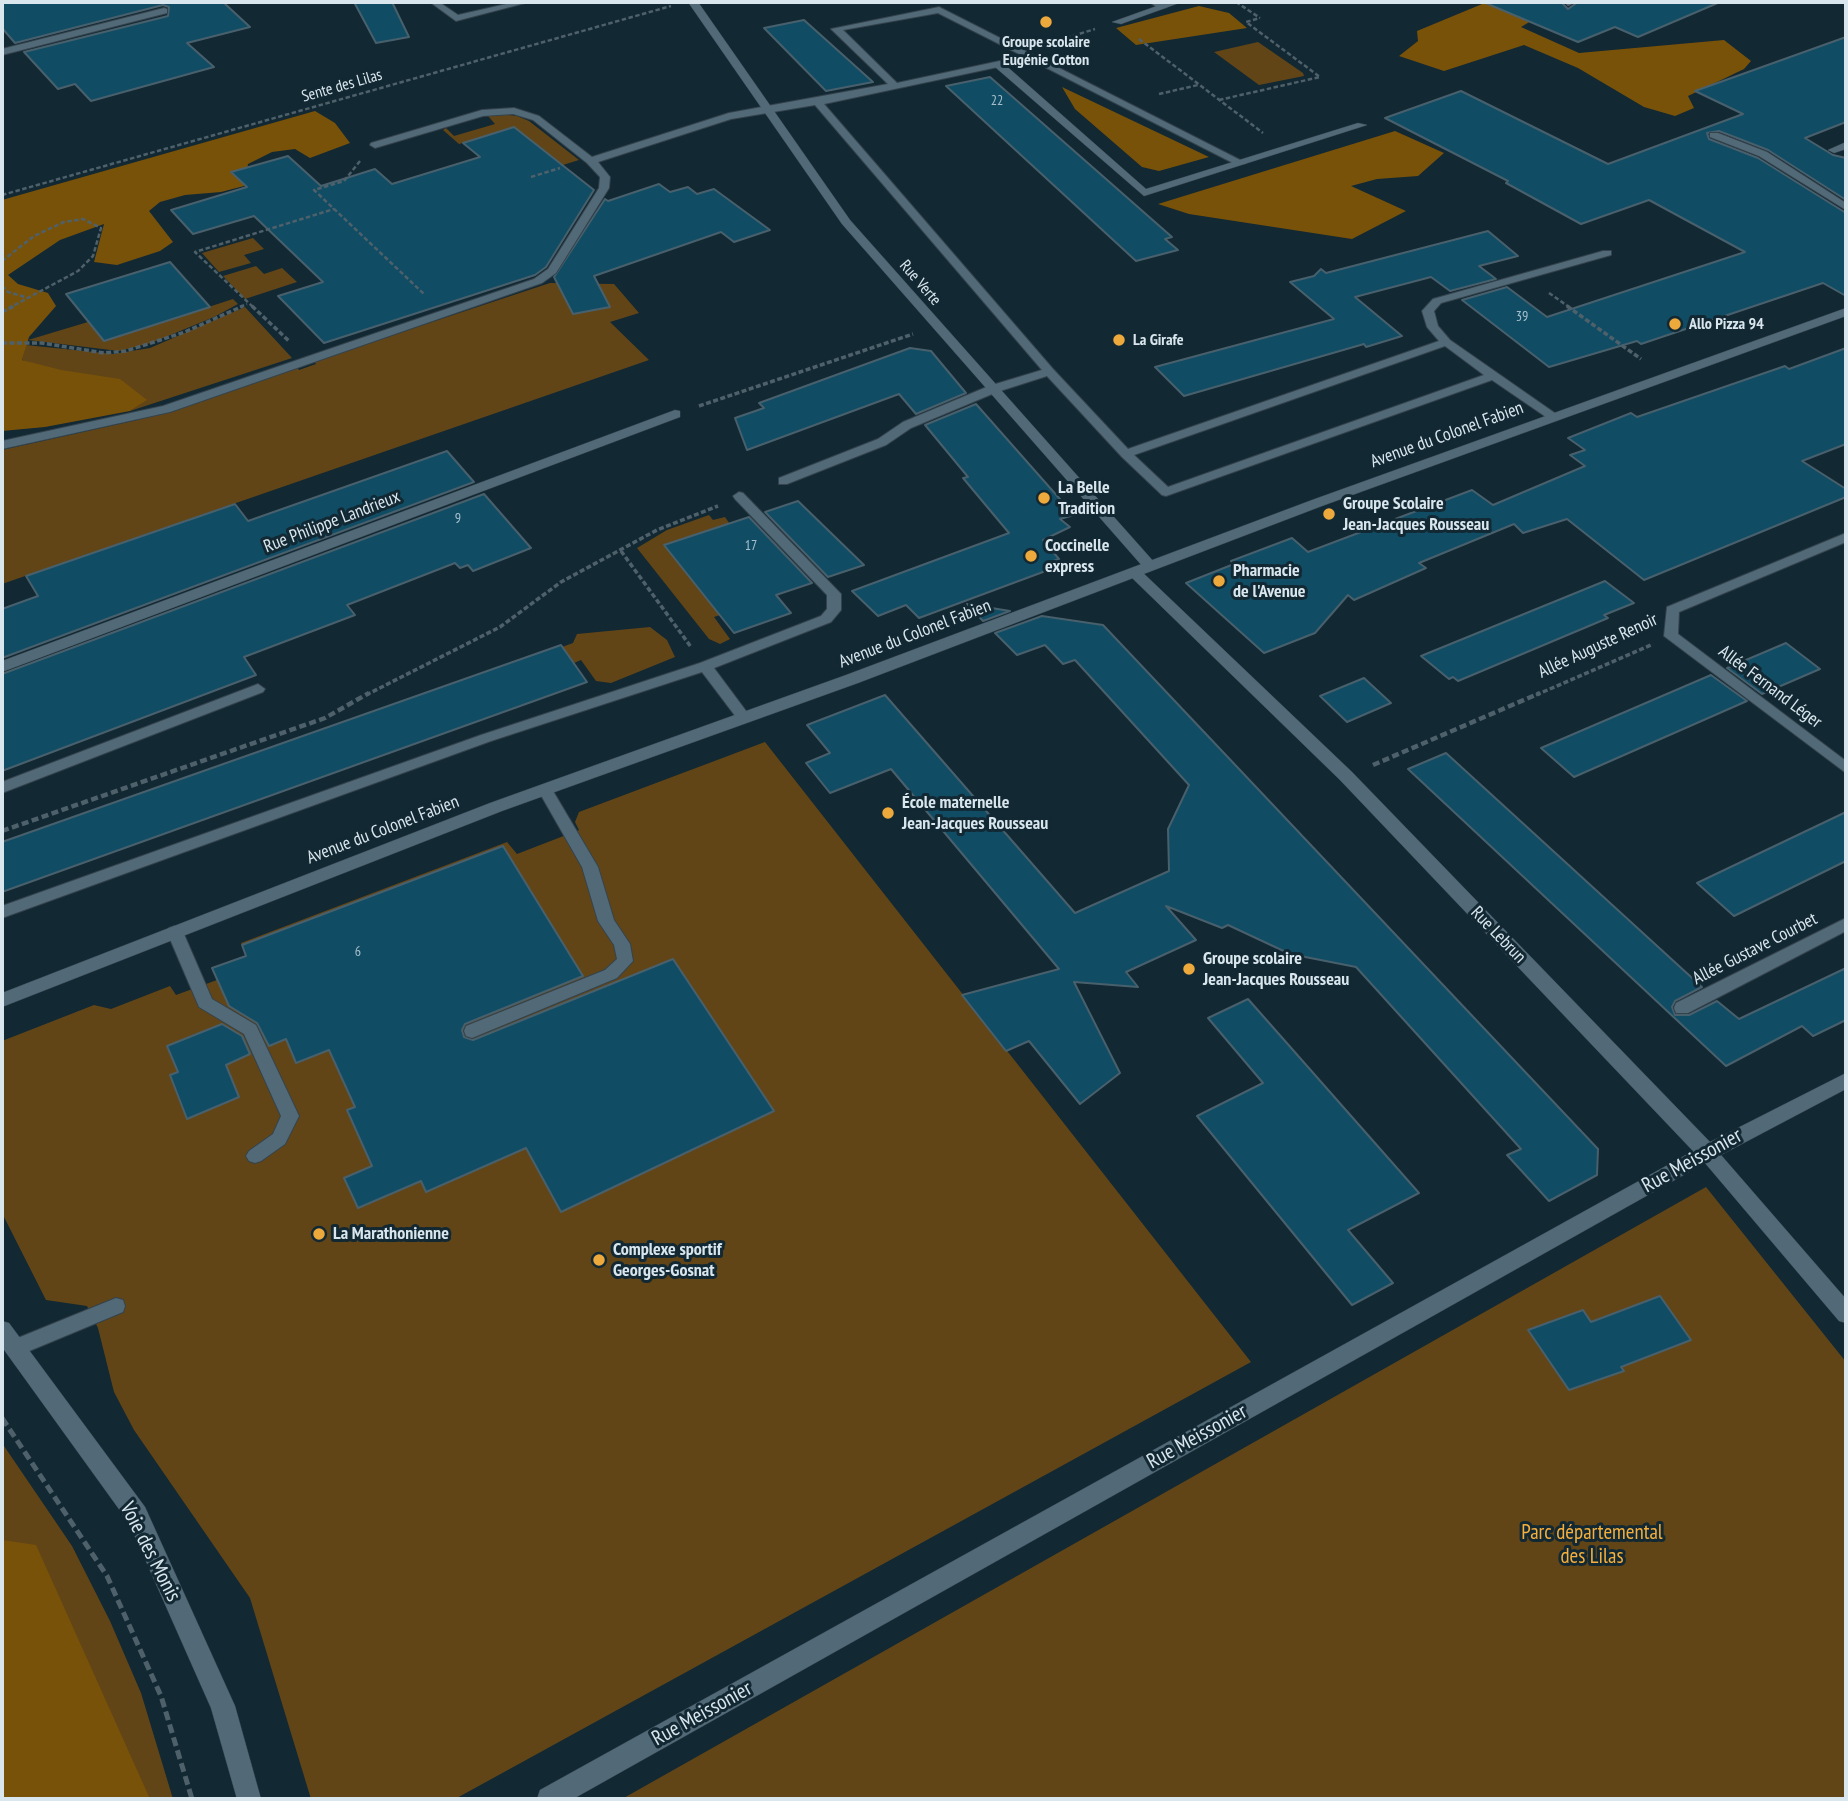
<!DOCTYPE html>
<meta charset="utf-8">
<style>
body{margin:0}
#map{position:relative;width:1848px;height:1801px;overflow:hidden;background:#122833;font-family:"PT Sans Narrow",sans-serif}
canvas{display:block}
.frame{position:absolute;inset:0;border:4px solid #d9e6ee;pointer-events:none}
</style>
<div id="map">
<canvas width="1848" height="1801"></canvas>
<div class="frame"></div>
</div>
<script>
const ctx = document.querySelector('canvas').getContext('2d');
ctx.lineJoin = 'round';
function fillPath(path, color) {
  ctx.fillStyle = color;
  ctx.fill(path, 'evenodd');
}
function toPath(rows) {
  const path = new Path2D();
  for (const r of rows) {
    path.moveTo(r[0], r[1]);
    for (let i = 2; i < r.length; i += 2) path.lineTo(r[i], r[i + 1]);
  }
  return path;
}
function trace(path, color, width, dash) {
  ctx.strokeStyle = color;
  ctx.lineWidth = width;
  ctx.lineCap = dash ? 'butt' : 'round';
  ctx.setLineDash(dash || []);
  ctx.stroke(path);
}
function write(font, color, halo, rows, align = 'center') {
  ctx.font = font + ' "PT Sans Narrow",sans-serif';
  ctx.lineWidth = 6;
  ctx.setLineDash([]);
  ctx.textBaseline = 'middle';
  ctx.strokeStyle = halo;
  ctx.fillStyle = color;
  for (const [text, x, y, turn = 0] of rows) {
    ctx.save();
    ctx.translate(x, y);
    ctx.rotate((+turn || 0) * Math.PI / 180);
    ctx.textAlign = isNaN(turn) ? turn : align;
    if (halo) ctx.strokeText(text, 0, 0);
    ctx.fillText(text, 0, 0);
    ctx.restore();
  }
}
fillPath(toPath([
 [1258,42,1303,73,1304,76,1259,85,1214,52],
 [501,114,517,116,529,121,579,160,550,169,514,127,459,144,443,130,446,128,454,136,495,124,488,116],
 [253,238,264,249,244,255,251,263,219,272,202,253],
 [256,266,264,274,282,268,297,282,245,299,223,276],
 [550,283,614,284,639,313,610,322,649,360,2,584,2,450,137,420,297,367,299,370,316,364,314,361],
 [233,299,238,304,214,317,151,343,119,351,28,340,88,322,104,341],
 [245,307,292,358,130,411,146,400,22,360,26,345,113,354,150,348],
 [709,515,713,520,725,517,738,536,664,545,720,615,714,617,730,639,720,644,709,639,637,548,667,530],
 [650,627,667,640,675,657,611,683,596,681,581,660,574,663,562,647,573,643,577,634],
 [765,742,1251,1362,455,1799,311,1799,250,1598,134,1430,114,1392,98,1328,87,1306,46,1300,2,1213,2,1041,94,1005,111,1009,170,986,176,995,217,980,212,968,246,956,241,943,507,842,517,854,579,830,575,822,579,812],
 [1706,1187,1846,1362,1846,1799,622,1799],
 [2,1443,72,1546,110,1621,141,1693,173,1799,2,1799]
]), '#624517');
fillPath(toPath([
 [1487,2,1547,4,1541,15,1521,27,1579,53,1724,40,1751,61,1744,69,1688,96,1694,108,1675,116,1644,107,1578,68,1524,45,1444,71,1399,56,1418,41,1417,31],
 [1199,6,1229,13,1247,28,1136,45,1116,28],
 [1062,87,1209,157,1159,171,1142,167,1075,109],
 [315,111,335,123,350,143,310,158,295,149,272,152,248,164,244,186,221,192,185,195,160,202,149,211,173,242,160,251,117,265,94,262,104,224,60,240,8,275,18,284,48,293,56,306,29,337,22,360,61,370,120,379,147,400,130,411,45,427,2,431,2,200],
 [1395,131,1444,153,1418,176,1377,179,1351,186,1406,211,1352,239,1189,214,1158,204],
 [2,1540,36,1545,150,1799,2,1799]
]), '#795209');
const building = toPath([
 [2,2,223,2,250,27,187,43,214,67,91,101,75,84,58,89,24,52,168,16,169,7,163,5,15,43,2,28,2,2],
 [354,2,392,2,409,37,376,43,354,2],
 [1483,2,1561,2,1568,9,1578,2,1720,2,1638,37,1615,27,1578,42,1483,2],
 [804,20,873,82,826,91,764,28,804,20],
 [1846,37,1846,122,1805,138,1833,155,1846,158,1846,200,1768,150,1719,131,1707,133,1709,139,1758,158,1846,213,1846,296,1823,283,1641,344,1637,341,1549,367,1462,300,1507,287,1547,317,1745,252,1649,200,1581,224,1506,183,1508,181,1385,118,1461,91,1608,164,1743,114,1695,91,1846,37],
 [990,77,1172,237,1165,239,1178,250,1136,261,946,86,990,77],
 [514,127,594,190,546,267,535,275,324,343,278,296,323,282,254,216,193,234,171,210,247,187,231,172,288,156,321,186,375,169,392,184,480,157,463,143,514,127],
 [659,184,670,192,688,187,697,194,714,189,770,230,734,242,721,232,594,276,610,307,573,314,554,277,605,199,608,201,659,184],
 [1488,231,1518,256,1479,266,1496,279,1450,291,1431,277,1355,297,1402,336,1366,347,1364,344,1184,396,1155,367,1334,319,1290,282,1314,276,1321,269,1326,273,1488,231],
 [170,262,210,307,104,341,66,294,170,262],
 [910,348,931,351,966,393,916,414,899,394,747,450,735,418,764,408,759,403,910,348],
 [1846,348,1846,444,1802,461,1846,489,1846,497,1644,580,1567,519,1523,533,1514,524,1419,563,1426,568,1354,600,1348,595,1315,633,1264,653,1186,583,1234,564,1231,561,1292,538,1308,552,1472,490,1493,505,1585,466,1570,455,1585,450,1568,438,1631,413,1637,417,1785,366,1789,369,1846,348],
 [976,404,1074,515,1060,519,1070,527,1043,540,1059,559,1045,564,1051,569,919,618,906,605,878,616,852,591,1009,533,963,478,968,477,925,425,976,404],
 [447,451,474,482,2,658,2,609,38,596,26,576,235,504,248,521,447,451],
 [484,494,531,548,473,571,468,565,460,568,455,563,347,605,355,615,244,657,256,675,2,771,2,674,484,494],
 [798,501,864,565,828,577,765,512,798,501],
 [749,517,812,583,776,595,791,613,734,633,664,545,749,517],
 [1605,581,1634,603,1604,615,1608,618,1458,681,1453,677,1449,679,1421,656,1605,581],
 [967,604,1010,611,983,621,967,604],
 [1042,616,1103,625,1598,1149,1597,1175,1549,1201,1507,1155,1521,1149,1356,967,1290,954,1228,925,1222,928,1166,906,1196,940,1126,972,1138,987,1074,982,1120,1073,1080,1104,1029,1041,1006,1051,962,995,1059,969,891,769,830,793,806,763,830,753,807,725,885,695,1075,913,1169,871,1168,829,1189,785,1075,660,1063,664,1045,645,1017,655,995,633,1042,616],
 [1786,643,1820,669,1762,694,1727,668,1786,643],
 [561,645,587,682,2,892,2,842,561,645],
 [1711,675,1747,701,1574,777,1541,748,1711,675],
 [1364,678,1391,703,1347,722,1320,696,1364,678],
 [1446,753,1702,987,1675,1001,1672,1007,1675,1015,1689,1015,1717,1001,1739,1019,1846,968,1846,1020,1813,1036,1802,1026,1726,1066,1408,769,1446,753],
 [1846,812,1846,861,1734,916,1697,883,1846,812],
 [503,846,583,976,465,1024,462,1030,464,1037,473,1040,673,959,774,1111,561,1212,526,1148,426,1192,421,1181,358,1208,344,1178,372,1166,347,1110,355,1107,329,1050,296,1063,286,1039,269,1046,257,1023,229,1006,212,968,246,956,242,945,503,846],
 [1248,999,1419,1193,1348,1230,1393,1283,1352,1305,1197,1116,1263,1083,1208,1018,1248,999],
 [222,1024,242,1036,250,1054,226,1065,239,1097,187,1119,170,1075,178,1072,167,1046,222,1024],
 [1660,1296,1691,1340,1621,1367,1624,1371,1569,1390,1528,1330,1583,1310,1591,1322,1660,1296]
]);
fillPath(building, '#114c65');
trace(building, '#48606c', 2);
const service = toPath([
 [430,2,439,2,458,15,515,2,529,2,456,21,430,2],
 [1149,2,1159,2,1167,7,1160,9,1149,2],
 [939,7,1246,163,1237,165,1031,60,824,104,1053,369,1128,449,1439,341,1427,327,1422,311,1433,299,1603,251,1611,251,1611,255,1441,303,1434,311,1438,326,1450,340,1559,416,1553,420,1549,419,1492,380,1166,496,1162,495,1122,457,1047,376,997,392,911,428,886,445,787,484,779,484,779,478,878,439,903,422,989,386,1042,370,815,105,731,119,598,162,610,177,609,188,556,273,542,283,170,412,2,449,2,441,163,406,534,279,548,269,599,188,600,177,587,163,533,120,513,114,483,116,375,148,370,145,371,143,482,110,514,108,539,116,592,157,729,113,888,84,831,29,939,7],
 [938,13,1023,56,897,83,843,30,938,13],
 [1445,346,1484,375,1168,487,1134,455,1445,346],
 [164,8,167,9,167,13,2,55,2,49,164,8],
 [1710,133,1718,133,1767,152,1846,203,1846,210,1759,156,1710,137,1710,133],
 [739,492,743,493,841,594,841,610,831,622,714,668,749,715,751,718,749,721,739,721,702,672,491,741,2,918,2,906,481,735,700,663,821,616,827,609,827,595,735,499,733,496,739,492],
 [1846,533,1846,542,1679,612,1678,634,1846,761,1846,773,1664,636,1667,607,1846,533],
 [258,684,265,689,263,692,2,793,2,782,258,684],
 [545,785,550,786,598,867,614,920,630,944,633,961,617,978,472,1038,466,1036,464,1031,466,1026,605,970,617,959,614,945,598,921,582,867,538,790,545,785],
 [1846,918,1846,931,1688,1013,1676,1013,1674,1008,1676,1003,1846,918],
 [175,926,181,928,183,932,212,999,256,1025,299,1116,285,1144,261,1161,255,1163,249,1161,246,1156,249,1151,273,1134,281,1116,244,1034,199,1007,167,932,169,928,175,926],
 [116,1298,123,1300,125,1306,123,1312,22,1354,15,1357,8,1354,5,1348,8,1342,116,1298]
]);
const minor = toPath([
 [688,2,698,2,850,220,1154,562,1154,568,1144,568,842,224,688,2],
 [1168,2,1182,2,1121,24,1112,22,1168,2],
 [1564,2,1576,2,1568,6,1564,2],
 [995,63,1003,63,1146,189,1358,123,1367,125,1144,196,995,67,995,63],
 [1846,142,1846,149,1834,153,1828,150,1846,142],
 [675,410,680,411,680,417,2,672,2,661,675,410],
 [1134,567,1139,569,1352,772,1710,1142,1846,1073,1846,1089,1721,1155,1846,1299,1846,1323,1839,1321,1705,1163,573,1799,537,1799,540,1790,1693,1151,1340,780,1129,575,1127,572,1134,567],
 [2,1321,9,1323,145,1507,235,1706,261,1799,237,1799,211,1708,129,1523,2,1347,2,1321]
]);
const tertiary = toPath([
 [1846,308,1846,316,1322,506,858,683,502,811,2,1007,2,993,490,803,846,675,1312,500,1846,308]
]);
trace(service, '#34434d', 2);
trace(minor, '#34434d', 1);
trace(tertiary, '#34434d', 1);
trace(toPath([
 [1236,2,1260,18],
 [1139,39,1263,133],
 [1053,42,1095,29],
 [1159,94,1198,85],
 [1219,100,1320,77,1246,22,1260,18],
 [360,161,344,181,314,190,424,294],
 [531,177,560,168],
 [2,195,671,6],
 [2,261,34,236,64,222,83,219,101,228,93,256,78,271,11,307],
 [2,286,8,292,25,297],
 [1549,293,1569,307],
 [240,307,247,304],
 [253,307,195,252,334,209]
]), '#4e616b', 2.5, [4.5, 2.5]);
trace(toPath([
 [252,306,290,342],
 [1567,306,1641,359],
 [2,312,14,306],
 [2,343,42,343,104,353,126,351,185,332,243,306],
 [699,406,913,334],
 [621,551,691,647],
 [366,695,500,627,561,582,657,530,718,506],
 [1536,695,1651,645]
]), '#4e616b', 3.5, [5, 2.5]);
trace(toPath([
 [1373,765,1540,693],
 [2,831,325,718,369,693]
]), '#4e616b', 4.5, [7, 3.5]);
trace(toPath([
 [2,1418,107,1576,161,1696,192,1799]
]), '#4e616b', 5, [9, 4.5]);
fillPath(service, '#526a77');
fillPath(minor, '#526a77');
fillPath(tertiary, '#526a77');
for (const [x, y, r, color] of [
 [1046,22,7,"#eda93b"],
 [1675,324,7,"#eda93b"],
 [1119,340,7,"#eda93b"],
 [1044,498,7,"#eda93b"],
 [1329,514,7,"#eda93b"],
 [1031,556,7,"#eda93b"],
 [1219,581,7,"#eda93b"],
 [888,813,7,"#eda93b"],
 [1189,969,7,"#eda93b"],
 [319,1234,7,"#eda93b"],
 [599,1260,7,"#eda93b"]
]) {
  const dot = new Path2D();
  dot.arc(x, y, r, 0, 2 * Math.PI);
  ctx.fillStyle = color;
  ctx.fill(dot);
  trace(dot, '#122833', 2.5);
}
write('14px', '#a7c0cc', null, [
 ["22",997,101],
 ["39",1522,317],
 ["9",458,519],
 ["17",751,546],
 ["6",358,952]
]);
write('bold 16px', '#d9e6ee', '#122833', [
 ["Groupe scolaire",1046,42,"center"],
 ["Eugénie Cotton",1046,60,"center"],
 ["Allo Pizza 94",1689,324],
 ["La Girafe",1133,340]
], 'left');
write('16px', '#d9e6ee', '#122833', [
 ["Sente des Lilas",342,86,-16],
 ["Rue Verte",920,283,49]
]);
write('18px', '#d9e6ee', '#122833', [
 ["Avenue du Colonel Fabien",1447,435,-20],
 ["Rue Philippe Landrieux",332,522,-21],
 ["Avenue du Colonel Fabien",915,634,-21],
 ["Allée Auguste Renoir",1598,646,-25],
 ["Allée Fernand Léger",1770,687,37],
 ["Avenue du Colonel Fabien",383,830,-21],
 ["Rue Lebrun",1498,935,46],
 ["Allée Gustave Courbet",1755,949,-27]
]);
write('bold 18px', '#d9e6ee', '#122833', [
 ["La Belle",1058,488],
 ["Tradition",1058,509],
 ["Groupe Scolaire",1343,504],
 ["Jean-Jacques Rousseau",1343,525],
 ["Coccinelle",1045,546],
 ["express",1045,567],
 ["Pharmacie",1233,571],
 ["de l'Avenue",1233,592],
 ["École maternelle",902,803],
 ["Jean-Jacques Rousseau",902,824],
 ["Groupe scolaire",1203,959],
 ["Jean-Jacques Rousseau",1203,980],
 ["La Marathonienne",333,1234],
 ["Complexe sportif",613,1250],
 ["Georges-Gosnat",613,1271]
], 'left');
write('21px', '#d9e6ee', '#122833', [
 ["Rue Meissonier",1692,1161,-29],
 ["Rue Meissonier",1197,1437,-29],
 ["Voie des Monis",150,1552,63],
 ["Rue Meissonier",702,1714,-29]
]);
write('21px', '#f6af3b', '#122833', [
 ["Parc départemental",1592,1533],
 ["des Lilas",1592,1557]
]);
</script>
